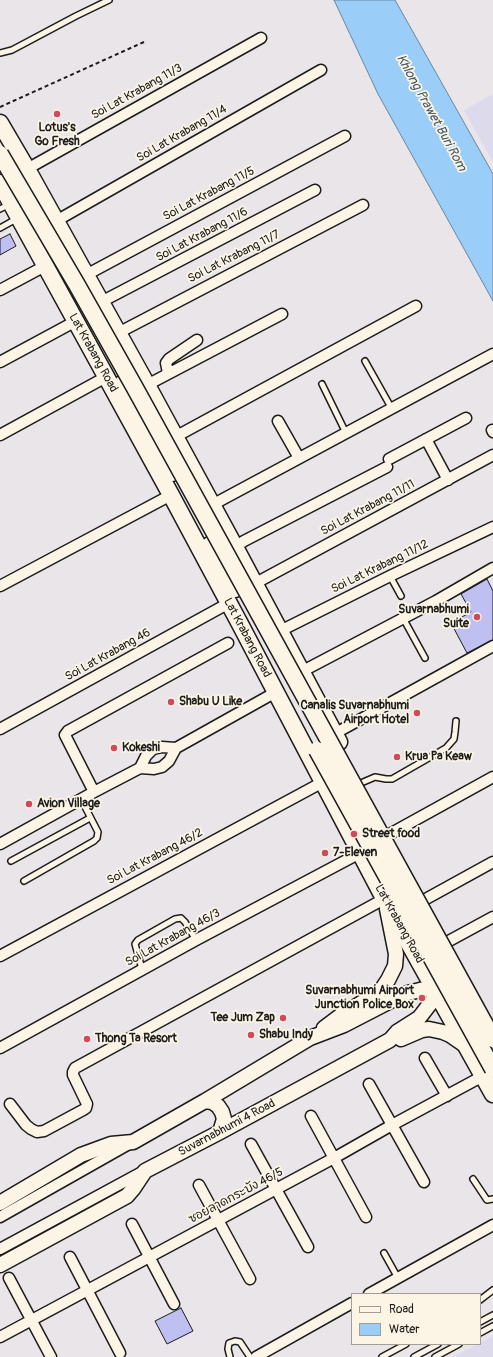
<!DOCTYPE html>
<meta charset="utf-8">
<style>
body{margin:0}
#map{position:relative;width:493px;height:1357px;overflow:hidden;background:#eae5e9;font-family:Pangolin,sans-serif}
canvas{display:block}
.legend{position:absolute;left:351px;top:1293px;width:130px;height:52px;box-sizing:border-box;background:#fcf5e5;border:1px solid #a29e95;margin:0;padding:5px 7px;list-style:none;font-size:12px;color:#1c1c1c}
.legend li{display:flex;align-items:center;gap:8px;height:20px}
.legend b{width:20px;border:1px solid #a29e95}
</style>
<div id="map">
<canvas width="493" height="1357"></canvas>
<ul class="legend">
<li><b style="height:5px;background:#fcf5e5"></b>Road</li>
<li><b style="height:11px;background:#9acef8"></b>Water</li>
</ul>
</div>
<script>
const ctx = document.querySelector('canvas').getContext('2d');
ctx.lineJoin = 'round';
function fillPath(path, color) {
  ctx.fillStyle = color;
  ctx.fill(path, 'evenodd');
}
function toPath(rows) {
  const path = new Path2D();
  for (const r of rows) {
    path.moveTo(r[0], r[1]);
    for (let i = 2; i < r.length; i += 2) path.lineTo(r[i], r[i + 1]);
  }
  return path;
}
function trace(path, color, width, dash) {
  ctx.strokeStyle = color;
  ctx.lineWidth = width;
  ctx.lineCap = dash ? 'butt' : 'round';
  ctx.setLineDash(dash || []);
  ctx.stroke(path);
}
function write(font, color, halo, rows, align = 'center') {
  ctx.font = font + ' Pangolin,"Playpen Sans Thai",sans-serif';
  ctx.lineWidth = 3.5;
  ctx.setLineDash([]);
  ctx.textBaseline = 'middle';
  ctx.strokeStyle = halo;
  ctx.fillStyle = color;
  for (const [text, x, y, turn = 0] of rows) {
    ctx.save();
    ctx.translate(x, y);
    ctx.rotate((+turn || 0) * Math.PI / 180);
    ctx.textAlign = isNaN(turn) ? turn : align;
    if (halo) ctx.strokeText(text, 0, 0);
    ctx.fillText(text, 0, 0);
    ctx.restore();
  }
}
fillPath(toPath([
 [493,94,493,162,464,110],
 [493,1336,493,1357,453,1357,478,1344,480,1344,480,1343]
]), '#dddaec');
const water = toPath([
 [334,0,395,0,493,174,493,301,378,94,334,0]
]);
fillPath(water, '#9acef8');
trace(water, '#6887a0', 1);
const building = toPath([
 [10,234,16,246,0,255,0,239,10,234],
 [487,579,493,591,493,640,467,653,451,623,471,612,461,594,487,579],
 [181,1308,193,1331,167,1344,155,1321,181,1308]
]);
fillPath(building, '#bfbff2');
trace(building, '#1c1c1c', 1);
const lane = toPath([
 [0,53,12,50,76,16,109,0],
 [0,209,10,204],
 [0,228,18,218],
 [365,361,392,409],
 [322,384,346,433],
 [390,576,401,596],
 [403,618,425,658],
 [361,783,375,777,386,779,392,779,446,748,454,739,455,732,456,721],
 [11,861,90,818],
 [24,881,94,841,97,838,98,832,81,799],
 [142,969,135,944,138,940,175,919,181,918,185,922,196,940],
 [473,1179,487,1200,493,1199],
 [384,1253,398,1278],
 [480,1300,493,1290],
 [480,1322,493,1315],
 [480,1333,493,1326],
 [230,1357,228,1349,229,1343,235,1341,240,1342,250,1357],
 [382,1357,406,1344],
 [414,1357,438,1344],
 [435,1357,459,1344]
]);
const street = toPath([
 [27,169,261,38],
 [56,221,321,70],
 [86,275,345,136],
 [0,290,45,266],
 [101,302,315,190],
 [118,333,363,205],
 [0,362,76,321],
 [168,373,166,363,169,359,197,340],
 [147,385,282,314],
 [278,421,299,458],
 [492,430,493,432],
 [0,435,106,377],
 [175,437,416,306],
 [426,439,448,480],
 [389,459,466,418],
 [212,505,493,354],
 [235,547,244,541,387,467],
 [254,584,493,455],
 [0,586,171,495],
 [280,631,390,576,493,527],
 [301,672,436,601,493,568],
 [0,729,229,603],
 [334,734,493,646],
 [176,748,276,692],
 [140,768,146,756,153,749,162,747,176,748],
 [94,792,67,739,65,735,68,731,228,643],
 [388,835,493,777],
 [0,844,94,792,140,768,154,769,162,767,169,761,176,748],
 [424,900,493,862],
 [447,942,493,917],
 [0,956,323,782],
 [0,1048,196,940,360,853],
 [425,1058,447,1096],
 [369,1084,424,1182],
 [10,1104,26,1125,31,1129,37,1132,44,1131,83,1110,86,1108,87,1104,73,1075,73,1072,75,1068,384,899],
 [311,1116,366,1217],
 [251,1144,308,1247],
 [199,1185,250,1279],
 [0,1217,129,1144],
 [132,1224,174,1304],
 [0,1249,144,1171],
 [70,1257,120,1353],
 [9,1278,51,1357],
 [369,1294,493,1225],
 [0,1337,334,1158,392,1125,483,1076],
 [256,1357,352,1303]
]);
const secondary = toPath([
 [324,1028,340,1016,373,996,382,989,388,980,395,966,396,954,387,909],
 [401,1039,422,1030,429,1029,443,1032,450,1035,466,1046],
 [205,1101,212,1102,218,1106,222,1112,224,1119,220,1132],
 [0,1203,81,1155,111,1144,133,1142,205,1101,310,1038,344,1025,404,994,420,990,434,988,444,990],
 [0,1265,127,1196,133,1189,145,1171,220,1132,390,1040,397,1032,419,1018,443,987]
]);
const primary = toPath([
 [0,123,27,169,147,385,235,547,339,742],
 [0,183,171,495,240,624,387,904,493,1094],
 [123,383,172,473],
 [210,545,235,589]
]);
trace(lane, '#1c1c1c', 8);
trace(street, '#1c1c1c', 13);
trace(secondary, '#1c1c1c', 17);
trace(primary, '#1c1c1c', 19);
trace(toPath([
 [0,107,144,42]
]), '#1c1c1c', 2, [4, 3]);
trace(lane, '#fcf5e5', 5);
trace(street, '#fcf5e5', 10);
trace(secondary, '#fcf5e5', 14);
trace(primary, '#fcf5e5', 16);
const primaryBridge = toPath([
 [0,154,77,285,135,388,493,1039],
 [317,750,493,1069]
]);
trace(primaryBridge, '#1c1c1c', 19, []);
trace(primaryBridge, '#fcf5e5', 16);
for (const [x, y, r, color] of [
 [57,114,4,"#d1495b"],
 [477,617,4,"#d1495b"],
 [171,702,4,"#d1495b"],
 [417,713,4,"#d1495b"],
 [114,748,4,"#d1495b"],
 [397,757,4,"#d1495b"],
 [29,804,4,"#d1495b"],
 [354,834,4,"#d1495b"],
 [325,853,4,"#d1495b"],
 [422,998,4,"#d1495b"],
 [283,1018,4,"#d1495b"],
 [251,1035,4,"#d1495b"],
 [87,1039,4,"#d1495b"]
]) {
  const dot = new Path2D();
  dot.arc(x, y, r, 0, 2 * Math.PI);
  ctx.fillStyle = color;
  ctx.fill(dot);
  trace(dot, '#fcf5e5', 1.5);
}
write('12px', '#1c1c1c', '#fcf5e5', [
 ["Soi Lat Krabang 11/3",137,92,-29],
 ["Soi Lat Krabang 11/4",182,134,-30],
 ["Soi Lat Krabang 11/5",209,194,-28],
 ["Soi Lat Krabang 11/6",202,235,-28],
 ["Soi Lat Krabang 11/7",234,257,-27],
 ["Lat Krabang Road",93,353,61],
 ["Soi Lat Krabang 11/11",368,508,-28],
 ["Soi Lat Krabang 11/12",380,567,-26],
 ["Lat Krabang Road",247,638,62],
 ["Soi Lat Krabang 46",108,655,-29],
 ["Soi Lat Krabang 46/2",155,857,-28],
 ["Lat Krabang Road",399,924,61],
 ["Soi Lat Krabang 46/3",173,938,-29],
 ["Suvarnabhumi 4 Road",227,1128,-28],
 ["ซอยลาดกระบัง 46/5",236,1196,-28]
]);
write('bold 12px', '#1c1c1c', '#fcf5e5', [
 ["Lotus's",57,128,"center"],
 ["Go Fresh",57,142,"center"],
 ["Suvarnabhumi",469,610,"right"],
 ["Suite",469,624,"right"],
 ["Shabu U Like",179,702],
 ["Canalis Suvarnabhumi",409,706,"right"],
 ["Airport Hotel",409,720,"right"],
 ["Kokeshi",122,748],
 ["Krua Pa Keaw",405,757],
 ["Avion Village",37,804],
 ["Street food",362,834],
 ["7-Eleven",333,853],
 ["Suvarnabhumi Airport",414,991,"right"],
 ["Junction Police Box",414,1005,"right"],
 ["Tee Jum Zap",275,1018,"right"],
 ["Shabu Indy",259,1035],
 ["Thong Ta Resort",95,1039]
], 'left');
write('italic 13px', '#485a69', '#fcf5e5', [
 ["Khlong Prawet Buri Rom",431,113,61]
]);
</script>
